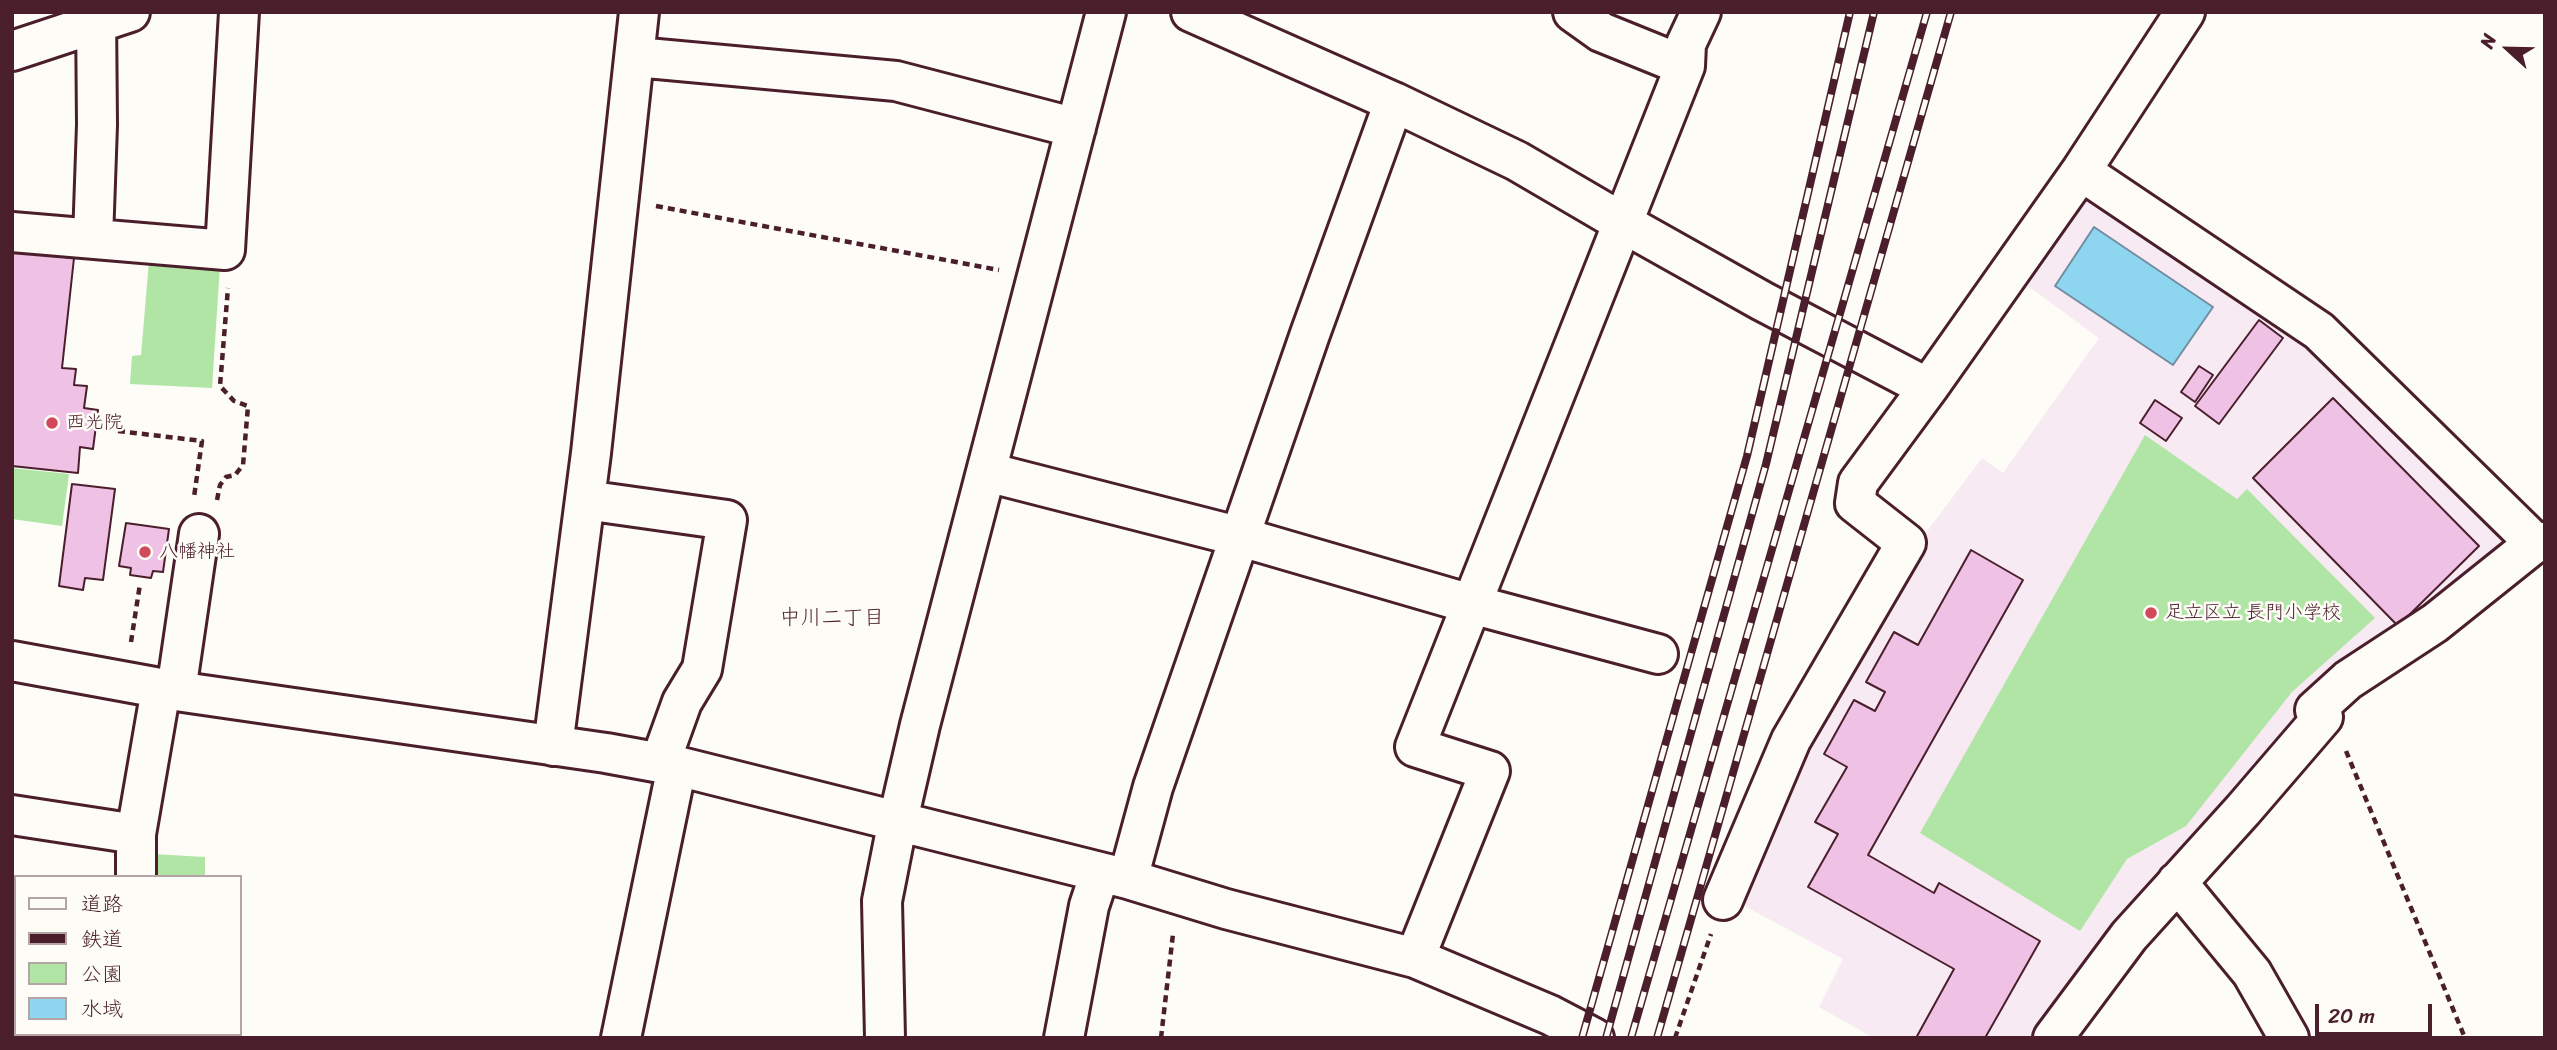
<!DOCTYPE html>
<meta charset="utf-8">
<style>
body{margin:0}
#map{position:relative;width:2557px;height:1050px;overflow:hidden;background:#fdfcf7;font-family:Sriracha,"Klee One",sans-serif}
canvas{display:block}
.frame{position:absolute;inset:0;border:14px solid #4a1f2b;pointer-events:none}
.legend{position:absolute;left:14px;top:875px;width:228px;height:161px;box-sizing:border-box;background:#fdfcf7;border:2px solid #b5a4a5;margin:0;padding:9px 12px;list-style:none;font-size:21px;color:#4a1f2b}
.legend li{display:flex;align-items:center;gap:14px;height:35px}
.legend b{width:35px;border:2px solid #b5a4a5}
.north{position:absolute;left:2473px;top:14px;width:70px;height:70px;-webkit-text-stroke:5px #fdfcf7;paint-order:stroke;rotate:292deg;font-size:19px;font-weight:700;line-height:28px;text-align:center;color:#4a1f2b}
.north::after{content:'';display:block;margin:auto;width:24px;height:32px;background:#4a1f2b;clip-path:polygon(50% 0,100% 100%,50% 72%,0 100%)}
.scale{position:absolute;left:2315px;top:1004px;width:117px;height:32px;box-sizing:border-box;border:4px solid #4a1f2b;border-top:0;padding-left:9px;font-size:21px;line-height:24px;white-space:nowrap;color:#4a1f2b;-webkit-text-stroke:5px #fdfcf7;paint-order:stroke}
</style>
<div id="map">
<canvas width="2557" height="1050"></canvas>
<div class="frame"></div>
<ul class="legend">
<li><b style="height:9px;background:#fdfcf7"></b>道路</li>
<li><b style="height:9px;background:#4a1f2b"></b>鉄道</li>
<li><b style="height:19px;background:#b1e5a6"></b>公園</li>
<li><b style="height:19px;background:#8ed6f0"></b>水域</li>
</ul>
<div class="north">N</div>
<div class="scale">20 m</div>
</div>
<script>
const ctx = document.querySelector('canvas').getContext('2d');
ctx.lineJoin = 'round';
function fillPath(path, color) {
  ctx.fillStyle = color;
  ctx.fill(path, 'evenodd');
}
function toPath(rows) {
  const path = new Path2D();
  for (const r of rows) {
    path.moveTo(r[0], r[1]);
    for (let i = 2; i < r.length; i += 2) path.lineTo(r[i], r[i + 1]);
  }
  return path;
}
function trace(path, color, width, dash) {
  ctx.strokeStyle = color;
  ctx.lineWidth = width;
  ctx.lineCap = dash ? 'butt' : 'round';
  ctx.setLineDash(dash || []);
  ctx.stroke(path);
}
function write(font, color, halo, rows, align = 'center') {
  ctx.font = font + ' Sriracha,"Klee One",sans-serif';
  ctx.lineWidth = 5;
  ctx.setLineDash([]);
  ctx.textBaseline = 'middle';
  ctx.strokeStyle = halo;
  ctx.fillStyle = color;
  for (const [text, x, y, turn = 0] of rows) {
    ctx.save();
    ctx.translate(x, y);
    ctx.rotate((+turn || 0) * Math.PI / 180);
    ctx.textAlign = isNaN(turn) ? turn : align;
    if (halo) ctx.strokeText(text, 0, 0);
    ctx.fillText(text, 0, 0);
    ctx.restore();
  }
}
fillPath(toPath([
 [2085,196,2307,342,2505,539,2502,555,2344,671,2295,715,2302,722,2030,1038,1874,1038,1819,1007,1843,959,1737,902,1793,773,1916,546,1982,458,2003,473,2099,338,2024,283]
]), '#f8eaf2');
fillPath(toPath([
 [149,261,220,266,212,388,130,384,132,356,141,355],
 [2145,435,2237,499,2247,489,2375,618,2292,692,2186,826,2127,859,2080,931,1920,833],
 [12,468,69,474,62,526,12,519],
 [153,854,205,857,205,877,153,877]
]), '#b1e5a6');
const water = toPath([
 [2094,227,2213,307,2173,365,2055,286,2094,227]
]);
fillPath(water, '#8ed6f0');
trace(water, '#738da1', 2);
const building = toPath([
 [12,252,74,258,62,368,76,369,74,385,87,386,84,408,98,410,93,449,80,447,78,473,12,466,12,252],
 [2259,320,2283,338,2219,424,2195,406,2259,320],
 [2199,366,2213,375,2195,402,2181,392,2199,366],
 [2333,398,2479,546,2398,626,2253,478,2333,398],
 [2155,400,2182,418,2166,441,2140,423,2155,400],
 [72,484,115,489,103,580,85,578,83,590,59,586,72,484],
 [126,523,169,529,163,572,153,571,151,578,130,575,131,568,119,566,126,523],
 [1971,550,2023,580,1868,855,1934,893,1939,883,2040,941,1985,1038,1916,1038,1954,969,1808,887,1838,834,1815,822,1847,767,1824,754,1854,700,1875,711,1885,692,1866,682,1894,632,1918,645,1971,550]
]);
fillPath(building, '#eec1e5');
trace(building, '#4a1f2b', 2);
const minor = toPath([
 [1191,12,1394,102,1517,161,1623,223,1762,301,1928,388,2081,171,2185,12],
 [1573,12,1601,32,1685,66],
 [12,51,130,12],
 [636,57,896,81,1076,128],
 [2081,171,2319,331,2535,543],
 [12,232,225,250,239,12],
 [93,239,97,125,96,12],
 [987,472,1241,537,1471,604,1658,654],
 [585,500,727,520,702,669,682,702,660,763],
 [12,661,176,691,606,753,677,766,1128,879,1226,909,1415,958,1550,1015,1594,1038],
 [176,691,199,534],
 [553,746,591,453,639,12],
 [12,815,136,834],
 [136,877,136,834,161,689],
 [1128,879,1153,787,1310,334,1394,102],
 [2177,882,2252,973,2289,1038],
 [1723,900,1791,740,1906,543,1855,503,1858,483,1928,388],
 [1415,958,1490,771,1415,747,1685,66,1686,44,1701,12],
 [140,1034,141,1038],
 [621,1038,677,766],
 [885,1038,882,901,898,820,920,725,1106,12],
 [1064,1038,1089,906,1100,873],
 [2053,1038,2129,936,2243,810,2323,717,2315,710,2348,680,2435,623,2535,543,2544,542]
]);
trace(minor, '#4a1f2b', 44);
trace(toPath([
 [656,206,999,270],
 [118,431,202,441,194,497],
 [217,500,220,485,226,477,235,475,243,465,248,406,234,401,220,386,228,288],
 [131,642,140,584],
 [2346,751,2465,1038],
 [1161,1038,1173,934],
 [1675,1038,1711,934]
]), '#4a1f2b', 4.5, [7, 5]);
trace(minor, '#fdfcf7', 38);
const rail = toPath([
 [1582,1038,1747,456,1850,12],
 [1606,1038,1766,464,1874,12],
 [1631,1038,1927,12],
 [1657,1038,1951,12]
]);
trace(rail, '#4a1f2b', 8);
trace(rail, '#fdfcf7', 5, [16]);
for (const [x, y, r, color] of [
 [52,423,7,"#d1495b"],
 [145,552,7,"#d1495b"],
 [2151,613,7,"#d1495b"]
]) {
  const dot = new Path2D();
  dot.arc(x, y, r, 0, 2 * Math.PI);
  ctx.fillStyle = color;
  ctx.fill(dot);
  trace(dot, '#fdfcf7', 2.5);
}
write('19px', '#4a1f2b', '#fdfcf7', [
 ["西光院",66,423],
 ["八幡神社",159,552],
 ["足立区立 長門小学校",2165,613]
], 'left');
write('21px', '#4a1f2b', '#fdfcf7', [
 ["中川二丁目",832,619]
]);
</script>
